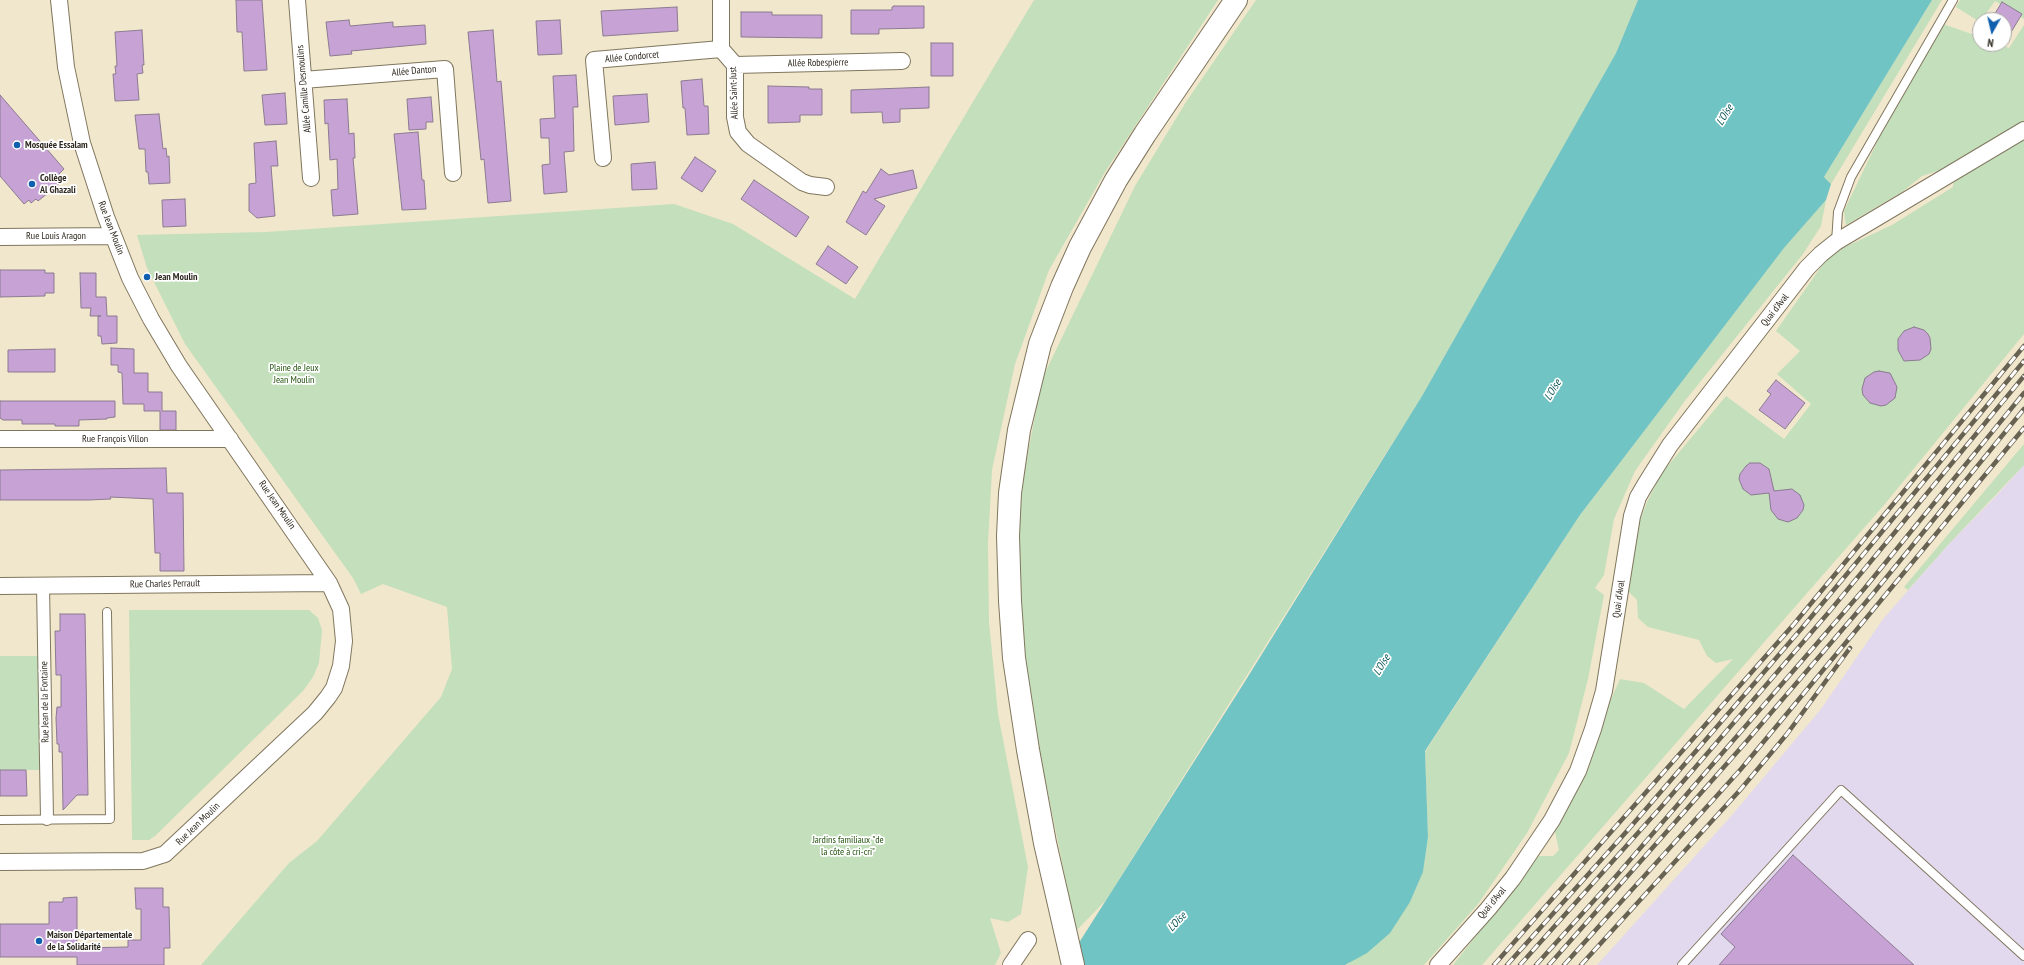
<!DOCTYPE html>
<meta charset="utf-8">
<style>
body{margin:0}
#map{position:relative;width:2024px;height:965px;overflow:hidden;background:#f1e7cc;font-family:"PT Sans Narrow",sans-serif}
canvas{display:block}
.north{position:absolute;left:1972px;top:12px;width:40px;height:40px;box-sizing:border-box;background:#fff;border:1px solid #aba9a5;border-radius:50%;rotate:188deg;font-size:11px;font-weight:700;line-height:16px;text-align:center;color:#2e291f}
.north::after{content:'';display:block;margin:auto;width:14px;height:18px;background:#105fae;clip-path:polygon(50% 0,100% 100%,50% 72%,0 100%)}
</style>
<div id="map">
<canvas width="2024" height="965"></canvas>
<div class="north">N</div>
</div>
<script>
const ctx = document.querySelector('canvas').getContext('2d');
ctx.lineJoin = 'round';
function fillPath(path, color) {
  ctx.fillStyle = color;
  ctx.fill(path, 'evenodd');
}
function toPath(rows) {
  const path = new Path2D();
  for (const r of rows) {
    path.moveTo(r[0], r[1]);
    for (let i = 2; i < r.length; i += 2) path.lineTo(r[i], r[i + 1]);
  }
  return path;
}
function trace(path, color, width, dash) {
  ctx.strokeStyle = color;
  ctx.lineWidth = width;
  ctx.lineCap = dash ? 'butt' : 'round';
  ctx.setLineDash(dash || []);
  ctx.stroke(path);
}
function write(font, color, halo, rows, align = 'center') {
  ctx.font = font + ' "PT Sans Narrow",sans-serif';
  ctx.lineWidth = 3.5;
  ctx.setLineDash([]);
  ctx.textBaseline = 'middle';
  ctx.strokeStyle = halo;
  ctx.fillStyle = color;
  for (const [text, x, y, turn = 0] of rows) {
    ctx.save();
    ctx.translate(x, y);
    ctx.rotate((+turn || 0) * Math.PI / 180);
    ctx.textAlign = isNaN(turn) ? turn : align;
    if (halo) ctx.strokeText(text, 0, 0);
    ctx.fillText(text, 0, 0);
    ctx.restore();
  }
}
fillPath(toPath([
 [2024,465,2024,965,1597,965,1732,815,1821,709,1883,619,1948,545,1996,496]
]), '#e2d9ee');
fillPath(toPath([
 [1034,0,1218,0,1105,172,1049,270,1015,364,992,470,988,543,989,622,998,714,1028,867,1021,914,1008,922,990,918,1001,953,995,965,201,965,289,863,317,841,441,697,452,669,447,607,383,584,361,594,353,578,185,344,147,268,137,235,266,232,674,204,733,224,855,299],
 [1256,0,1638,0,1616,53,1422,396,1106,900,1076,931,1032,714,1019,619,1019,517,1025,468,1042,379,1135,186,1186,102],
 [1932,0,1942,0,1831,184,1824,177],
 [1960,0,2024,0,2024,19,1995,1,1980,22,1956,7],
 [1943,24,1980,37,1980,44,1999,44,2009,48,2024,25,2024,334,1884,505,1482,965,1453,965,1539,856,1553,856,1559,850,1554,827,1620,679,1644,683,1684,709,1733,659,1716,663,1707,656,1699,640,1648,627,1638,618,1637,600,1628,591,1631,544,1647,502,1661,474,1726,396,1784,439,1811,404,1777,374,1800,351,1776,331,1830,254,1892,225,1953,187,1954,179,1944,169,1922,176,1902,192,1846,225,1844,211,1880,136],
 [1826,200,1821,226,1803,254,1684,402,1635,471,1614,519,1604,575,1595,588,1604,595,1588,679,1569,753,1527,833,1478,904,1424,965,1345,965,1348,964,1410,902,1423,872,1428,837,1425,752,1580,515,1784,248],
 [2024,444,2024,465,1948,545,1908,590,1904,587],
 [129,610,309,610,318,618,322,630,319,663,313,677,303,691,155,836,149,840,132,840],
 [0,656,44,656,46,770,0,770]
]), '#c3dfbb');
fillPath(toPath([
 [1638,0,1932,0,1824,177,1831,184,1826,200,1784,248,1580,515,1425,751,1428,837,1423,872,1410,902,1390,933,1367,953,1345,965,1063,965,1068,960,1244,683,1422,396,1616,53]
]), '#71c4c4');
const building = toPath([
 [236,0,262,0,267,70,244,71,242,32,237,32,236,0],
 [2002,2,2022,14,2004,44,2004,20,1991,20,2002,2],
 [894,6,924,6,924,28,879,29,879,34,851,34,851,10,892,10,892,7,894,6],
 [677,7,678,31,603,36,601,11,677,7],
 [741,12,772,12,772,15,822,15,822,38,741,37,741,12],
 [349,20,350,26,393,22,393,27,425,25,426,44,351,51,352,54,330,56,326,22,349,20],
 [560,20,562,54,538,55,536,21,560,20],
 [142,30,144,65,142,65,143,73,137,74,139,100,115,101,113,74,116,74,115,66,117,66,115,32,142,30],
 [493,30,497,82,501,81,511,201,488,203,484,159,481,160,468,32,493,30],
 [931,43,953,43,953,76,931,76,931,43],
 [576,75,578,107,573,107,574,151,564,152,567,192,544,194,542,165,550,164,549,138,541,138,540,119,555,118,553,76,576,75],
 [702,79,704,106,708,106,709,134,687,135,685,108,683,108,681,81,702,79],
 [768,86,809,87,809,89,822,89,822,115,800,115,800,122,768,123,768,86],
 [929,87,929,108,900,109,900,122,883,123,882,112,851,113,851,90,929,87],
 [285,93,287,124,265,125,262,95,285,93],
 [647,94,649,122,615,125,613,96,647,94],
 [0,95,64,169,59,174,62,177,57,181,59,184,38,201,36,199,31,203,29,200,24,204,0,176,0,95],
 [431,97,433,122,426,122,426,129,409,130,407,99,431,97],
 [347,99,349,134,354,133,355,158,353,158,358,214,333,216,331,190,338,189,337,159,330,160,328,123,325,124,324,100,347,99],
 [159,114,163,149,166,148,167,157,169,156,170,183,149,184,148,172,146,172,145,149,139,149,135,115,159,114],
 [418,132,422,180,424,180,426,209,402,210,394,134,418,132],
 [276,141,278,166,271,166,275,216,257,218,249,211,249,184,256,183,254,143,276,141],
 [695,157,716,171,702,192,681,178,695,157],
 [655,162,657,189,632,190,631,164,655,162],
 [881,169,889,175,913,170,917,188,874,199,885,206,866,235,846,222,863,191,866,193,881,169],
 [754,180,809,217,796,237,741,199,754,180],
 [185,199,186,226,163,227,162,200,185,199],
 [828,246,858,267,846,284,816,264,828,246],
 [0,270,45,270,45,273,54,273,54,293,45,293,45,296,0,297,0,270],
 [80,273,96,273,96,297,106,297,107,316,117,316,117,343,102,344,101,336,98,336,98,316,101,316,90,316,91,308,81,308,80,273],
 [1914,327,1924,330,1928,334,1930,338,1931,349,1929,354,1920,360,1904,361,1898,350,1898,339,1904,331,1914,327],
 [111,348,134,349,134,373,148,373,148,392,162,392,162,411,176,411,176,430,160,430,160,411,144,411,144,404,123,404,122,373,118,372,118,365,111,365,111,348],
 [55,349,55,372,8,372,8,350,55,349],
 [1879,371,1890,373,1897,387,1895,398,1886,405,1881,406,1870,403,1863,395,1862,389,1865,378,1874,372,1879,371],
 [1776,380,1805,403,1785,429,1759,410,1771,394,1767,391,1776,380],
 [0,401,115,401,115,417,107,418,107,419,79,420,79,426,55,426,55,424,22,424,22,420,3,420,0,418,0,401],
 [1750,463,1760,463,1769,469,1774,491,1792,489,1800,495,1804,505,1803,510,1797,518,1788,522,1778,519,1771,510,1769,493,1751,495,1743,489,1739,479,1740,474,1746,466,1750,463],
 [166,468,167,493,183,493,184,571,160,571,160,553,155,553,153,499,110,497,111,499,89,500,0,500,0,470,166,468],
 [60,614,85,614,88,795,77,795,63,810,62,752,59,752,59,744,57,744,56,718,57,707,61,707,61,675,56,675,55,631,60,631,60,614],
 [0,770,26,770,27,796,0,796,0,770],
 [1793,855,1914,965,1719,965,1735,947,1721,934,1793,855],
 [135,888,163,888,163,907,169,907,170,948,164,948,164,965,77,965,77,957,0,957,0,924,49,924,49,902,63,902,63,898,77,897,77,948,128,947,128,940,141,940,141,909,136,909,135,888]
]);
fillPath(building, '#c7a2d4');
trace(building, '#8b7b91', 1);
const service = toPath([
 [1836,242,1838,212,1851,177,1953,0],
 [0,820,110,819,107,612],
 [1682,965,1841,790,2024,956]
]);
const pedestrian = toPath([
 [43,586,47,819]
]);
const minor = toPath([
 [297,0,311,178],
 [721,0,721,49,735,65,735,117,738,132,748,144,802,182,810,185,826,187],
 [735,65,902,61],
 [303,80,445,69,453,173],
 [603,158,594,60,721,49],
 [0,237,113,236],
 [0,439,230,439],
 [0,586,329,583],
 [0,862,143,861,165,854,315,713,328,697,334,688,341,666,344,641,341,609,329,583,179,366,151,319,130,278,106,217,82,143,66,67,59,0],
 [1011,965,1028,940],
 [1438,965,1488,909,1513,878,1552,820,1578,771,1593,729,1604,691,1632,516,1638,497,1645,485,1670,445,1807,268,1821,254,1836,242,2024,130]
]);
const secondary = toPath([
 [1073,965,1045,843,1028,750,1014,658,1010,601,1008,536,1010,493,1019,430,1040,344,1062,287,1080,247,1116,180,1145,134,1236,0]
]);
trace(service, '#80765e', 10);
trace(pedestrian, '#80765e', 14);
trace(minor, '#80765e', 18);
trace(secondary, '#80765e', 24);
trace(service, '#fff', 8);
trace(pedestrian, '#fff', 12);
trace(minor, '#fff', 16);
trace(secondary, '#fff', 22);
const rail = toPath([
 [1494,965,1794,624,2024,346],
 [1507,965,1627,831,1802,628,2024,361],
 [1520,965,1662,806,1829,612,2024,376],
 [1536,965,1617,875,1864,589,2024,393],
 [1549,965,1746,742,1872,595,2024,409],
 [1564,965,1741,769,2024,428],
 [1581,965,1741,789,1787,734,1850,648]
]);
trace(rail, '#686253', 4.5);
trace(rail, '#fff', 3, [9]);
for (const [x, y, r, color] of [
 [17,145,4,"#105fae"],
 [32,184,4,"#105fae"],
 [147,277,4,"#105fae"],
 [39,941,4,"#105fae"]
]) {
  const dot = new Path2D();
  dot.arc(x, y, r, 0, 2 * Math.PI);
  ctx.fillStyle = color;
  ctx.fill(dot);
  trace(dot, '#fff', 1.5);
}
write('10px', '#2e291f', '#fff', [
 ["Allée Condorcet",632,57,-5],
 ["Allée Robespierre",818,63,-1],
 ["Allée Danton",414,71,-5],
 ["Allée Camille Desmoulins",304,89,-95],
 ["Allée Saint-Just",734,93,-92],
 ["Rue Jean Moulin",111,228,69],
 ["Rue Louis Aragon",56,236],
 ["Quai d'Aval",1775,310,-52],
 ["Rue François Villon",115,439],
 ["Rue Jean Moulin",277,505,55],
 ["Rue Charles Perrault",165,584,-1],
 ["Quai d'Aval",1619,599,-82],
 ["Rue Jean de la Fontaine",45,702,-91],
 ["Rue Jean Moulin",198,824,-44],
 ["Quai d'Aval",1492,903,-50]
]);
write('bold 10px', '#2e291f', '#fff', [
 ["Mosquée Essalam",25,145],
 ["Collège",40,178],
 ["Al Ghazali",40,190],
 ["Jean Moulin",155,277],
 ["Maison Départementale",47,935],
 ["de la Solidarité",47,947]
], 'left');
write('10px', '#20510b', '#fff', [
 ["Plaine de Jeux",294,368],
 ["Jean Moulin",294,380],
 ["Jardins familiaux \"de",848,840],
 ["la côte à cri-cri\"",848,852]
]);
write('italic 11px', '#0a5556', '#fff', [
 ["L'Oise",1725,115,-58],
 ["L'Oise",1553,390,-58],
 ["L'Oise",1382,665,-58],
 ["L'Oise",1177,922,-47]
]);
</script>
